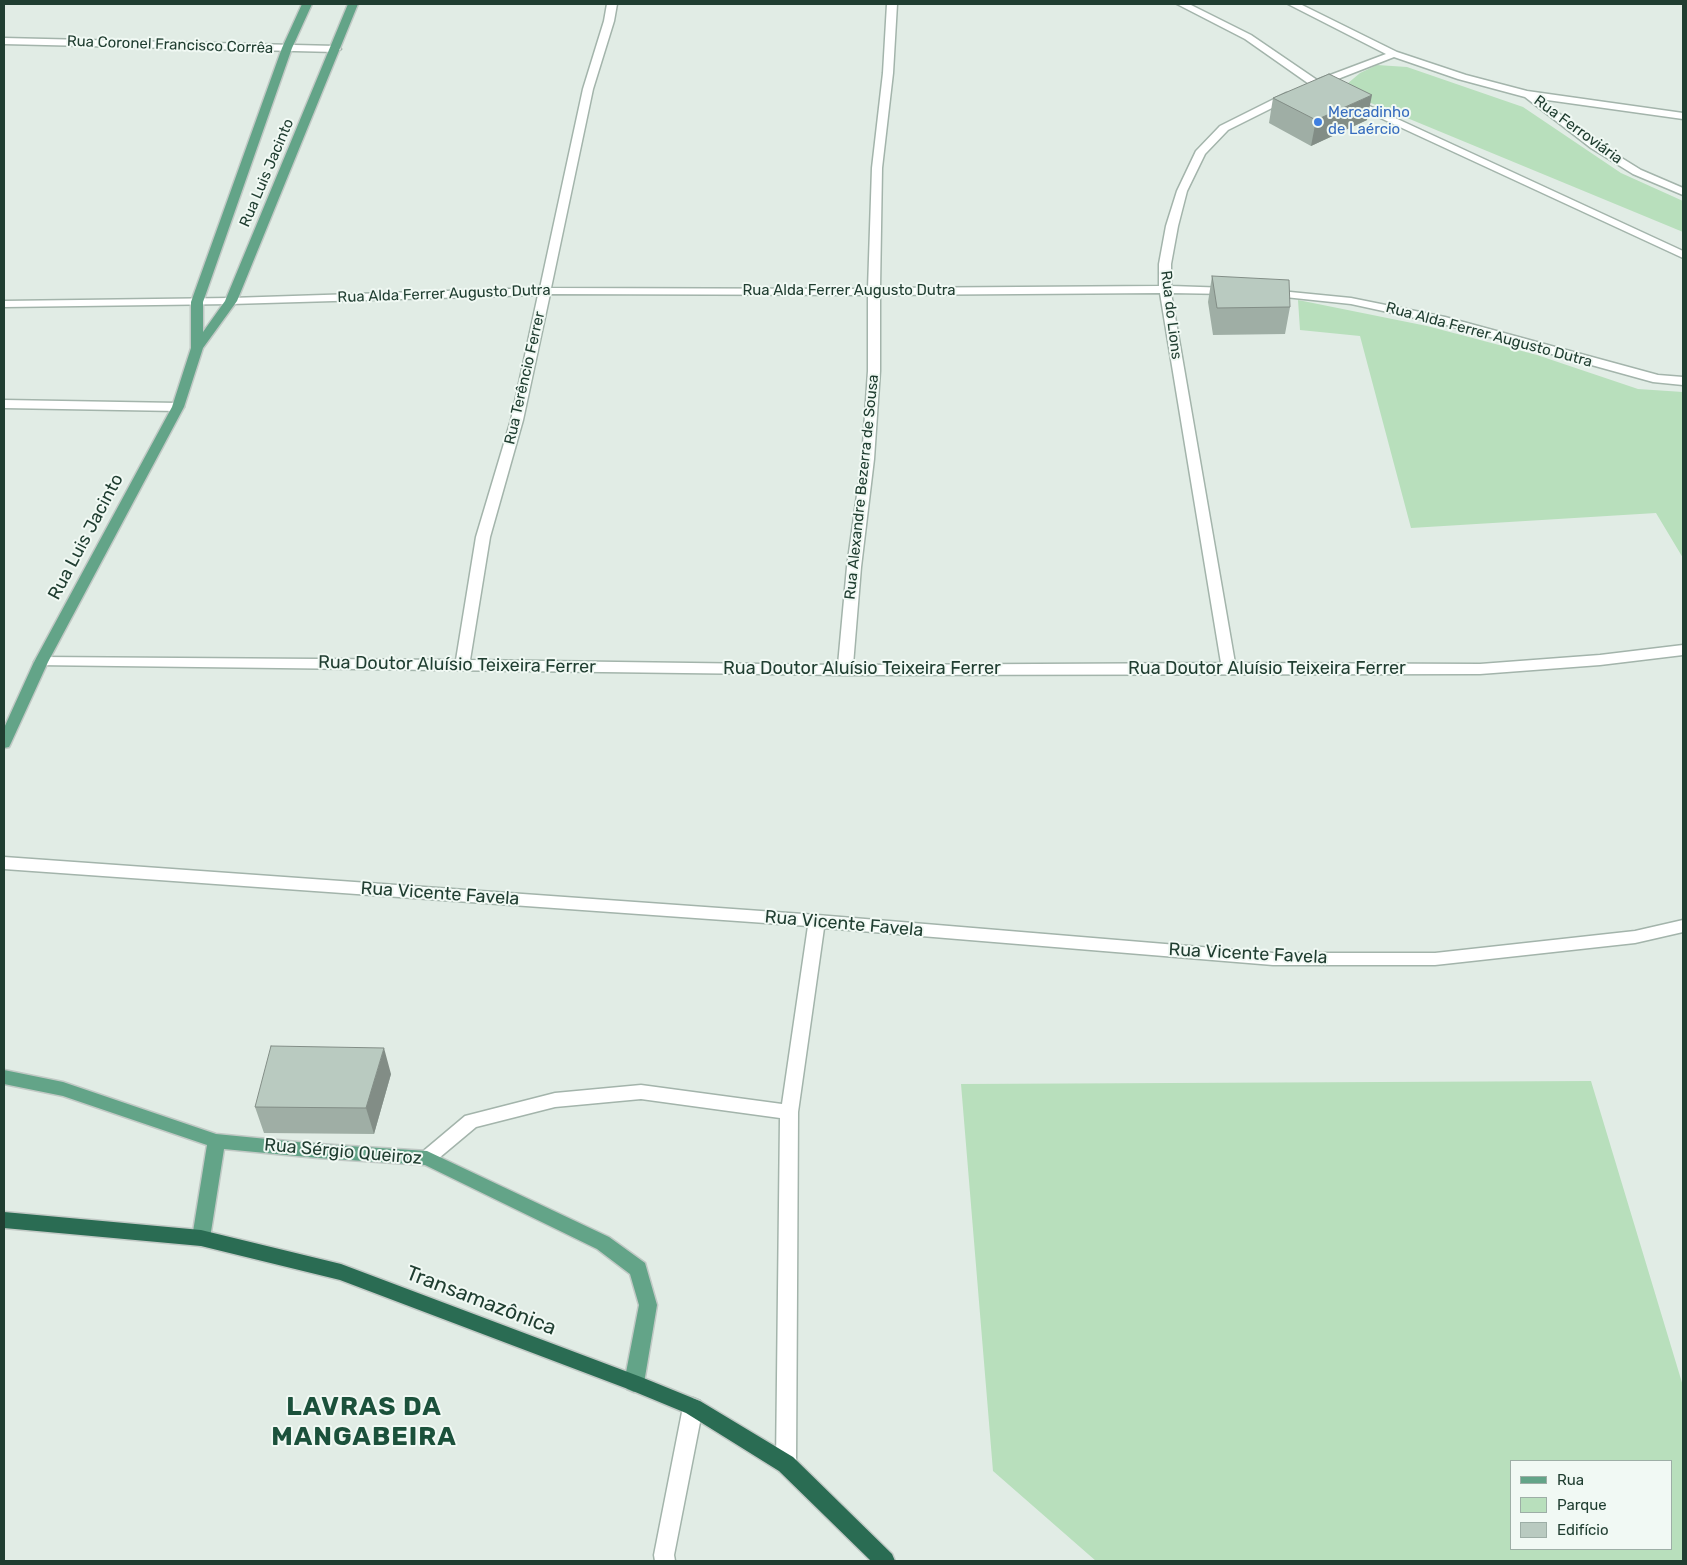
<!DOCTYPE html>
<meta charset="utf-8">
<style>
body{margin:0}
#map{position:relative;width:1687px;height:1565px;overflow:hidden;background:#e1ece5;font-family:Rubik,sans-serif}
canvas{display:block}
.frame{position:absolute;inset:0;border:5px solid #203e31;pointer-events:none}
.legend{position:absolute;left:1510px;top:1460px;width:162px;height:90px;box-sizing:border-box;background:#f1f9f4;border:1px solid #9daea6;margin:0;padding:6px 9px;list-style:none;font-size:15px;color:#203e31}
.legend li{display:flex;align-items:center;gap:10px;height:25px}
.legend b{width:25px;border:1px solid #9daea6}
</style>
<div id="map">
<canvas width="1687" height="1565"></canvas>
<div class="frame"></div>
<ul class="legend">
<li><b style="height:6px;background:#63a488"></b>Rua</li>
<li><b style="height:14px;background:#b8dfbc"></b>Parque</li>
<li><b style="height:14px;background:#b9cac0"></b>Edifício</li>
</ul>
</div>
<script>
const ctx = document.querySelector('canvas').getContext('2d');
ctx.lineJoin = 'round';
function fillPath(path, color) {
  ctx.fillStyle = color;
  ctx.fill(path, 'evenodd');
}
function toPath(rows) {
  const path = new Path2D();
  for (const r of rows) {
    path.moveTo(r[0], r[1]);
    for (let i = 2; i < r.length; i += 2) path.lineTo(r[i], r[i + 1]);
  }
  return path;
}
function trace(path, color, width, dash) {
  ctx.strokeStyle = color;
  ctx.lineWidth = width;
  ctx.lineCap = dash ? 'butt' : 'round';
  ctx.setLineDash(dash || []);
  ctx.stroke(path);
}
function write(font, color, halo, rows, align = 'center') {
  ctx.font = font + ' Rubik,sans-serif';
  ctx.lineWidth = 4;
  ctx.setLineDash([]);
  ctx.textBaseline = 'middle';
  ctx.strokeStyle = halo;
  ctx.fillStyle = color;
  for (const [text, x, y, turn = 0] of rows) {
    ctx.save();
    ctx.translate(x, y);
    ctx.rotate((+turn || 0) * Math.PI / 180);
    ctx.textAlign = isNaN(turn) ? turn : align;
    if (halo) ctx.strokeText(text, 0, 0);
    ctx.fillText(text, 0, 0);
    ctx.restore();
  }
}
fillPath(toPath([
 [1377,65,1407,67,1523,107,1621,173,1683,201,1683,232,1366,101,1347,84,1360,73],
 [1298,300,1427,326,1537,355,1638,389,1683,392,1683,558,1656,513,1411,528,1360,336,1300,330],
 [1591,1081,1683,1386,1683,1561,1096,1561,993,1471,961,1084],
 [1511,1461,1671,1461,1671,1549,1511,1549]
]), '#b8dfbc');
const minor = toPath([
 [607,4,617,4,614,21,593,89,551,288,868,289,872,168,883,73,887,4,897,4,893,73,882,168,880,288,1159,286,1159,264,1166,226,1177,191,1196,151,1220,126,1286,93,1294,93,1294,97,1228,130,1205,154,1187,191,1178,226,1171,264,1171,286,1229,288,1235,291,1229,294,1171,293,1235,663,1480,664,1600,655,1683,645,1683,655,1600,665,1480,674,845,675,36,665,34,662,36,659,41,657,456,660,476,537,511,420,538,295,231,304,4,307,4,301,231,298,540,288,583,89,604,21,607,4],
 [1160,293,1221,663,853,665,861,567,874,459,880,371,880,295,1160,293],
 [550,294,868,295,868,371,862,459,847,567,838,665,470,660,490,537,523,420,550,294],
 [1177,4,1189,4,1251,35,1317,80,1386,54,1288,4,1300,4,1397,52,1466,75,1527,91,1683,113,1683,119,1540,99,1599,144,1641,170,1683,188,1683,195,1633,174,1591,148,1525,97,1458,79,1394,57,1325,84,1330,88,1329,90,1321,90,1312,86,1245,39,1177,4],
 [4,38,336,46,341,49,336,52,4,44,4,38],
 [1352,98,1683,251,1683,258,1348,103,1347,101,1352,98],
 [1270,290,1351,298,1445,317,1658,375,1683,377,1683,385,1653,382,1443,324,1351,304,1266,295,1264,293,1266,291,1270,290],
 [4,400,178,403,184,407,178,411,4,408,4,400],
 [4,857,817,915,1273,953,1435,953,1635,931,1683,920,1683,932,1635,943,1435,965,1273,965,824,928,798,1112,796,1464,793,1471,786,1473,779,1471,776,1464,780,1118,641,1099,555,1107,476,1127,433,1163,427,1165,421,1163,418,1158,421,1153,465,1116,555,1093,641,1085,782,1104,808,926,4,869,4,857],
 [693,1398,700,1401,703,1407,674,1555,675,1561,655,1561,654,1555,683,1407,686,1401,693,1398]
]);
const major = toPath([
 [302,4,312,4,292,48,203,302,203,332,225,301,348,4,358,4,237,301,203,348,184,407,48,662,11,743,9,747,4,748,4,728,34,662,172,407,191,348,191,302,282,48,302,4],
 [4,1070,63,1082,216,1134,318,1144,427,1151,609,1237,645,1263,657,1305,644,1383,641,1389,634,1392,627,1389,624,1383,639,1305,630,1274,597,1249,425,1165,318,1158,224,1149,210,1238,207,1244,201,1246,195,1244,192,1238,207,1145,63,1096,4,1084,4,1070]
]);
const highway = toPath([
 [4,1212,201,1230,341,1264,641,1377,700,1401,793,1457,892,1554,895,1561,871,1561,779,1471,686,1413,628,1389,340,1280,201,1246,4,1228,4,1212]
]);
trace(minor, '#a3b4ab', 3);
trace(major, '#c1c9c5', 3);
trace(highway, '#c1c9c5', 3);
fillPath(minor, '#fff');
fillPath(major, '#63a488');
fillPath(highway, '#2a6c53');
fillPath(toPath([
 [1273,98,1367,120,1311,146,1269,123],
 [1212,276,1290,307,1285,334,1213,335,1208,302],
 [391,1074,374,1134,264,1133,255,1107]
]), '#9faea5');
fillPath(toPath([
 [1372,95,1367,120,1311,146,1316,120],
 [384,1048,391,1074,374,1134,366,1108]
]), '#828d86');
const building = toPath([
 [1329,74,1372,95,1316,120,1273,98,1329,74],
 [1212,276,1289,280,1290,307,1217,308,1212,276],
 [271,1046,384,1048,366,1108,255,1107,271,1046]
]);
fillPath(building, '#b9cac0');
trace(building, '#828d86', 1);
for (const [x, y, r, color] of [
 [1318,122,5,"#3f7fe0"]
]) {
  const dot = new Path2D();
  dot.arc(x, y, r, 0, 2 * Math.PI);
  ctx.fillStyle = color;
  ctx.fill(dot);
  trace(dot, '#f1f9f4', 2);
}
write('15px', '#203e31', '#f1f9f4', [
 ["Rua Coronel Francisco Corrêa",170,45,2],
 ["Rua Ferroviária",1578,130,36],
 ["Rua Luis Jacinto",267,173,-67],
 ["Rua Alda Ferrer Augusto Dutra",849,291],
 ["Rua Alda Ferrer Augusto Dutra",444,294,-2],
 ["Rua do Lions",1171,315,83],
 ["Rua Alda Ferrer Augusto Dutra",1489,335,15],
 ["Rua Terêncio Ferrer",525,378,-77],
 ["Rua Alexandre Bezerra de Sousa",862,487,-84]
]);
write('15px', '#366cbe', '#f1f9f4', [
 ["Mercadinho",1328,113],
 ["de Laércio",1328,130]
], 'left');
write('18px', '#203e31', '#f1f9f4', [
 ["Rua Luis Jacinto",86,537,-62],
 ["Rua Doutor Aluísio Teixeira Ferrer",457,665,1],
 ["Rua Doutor Aluísio Teixeira Ferrer",862,669],
 ["Rua Doutor Aluísio Teixeira Ferrer",1267,669],
 ["Rua Vicente Favela",440,894,4],
 ["Rua Vicente Favela",844,924,5],
 ["Rua Vicente Favela",1248,954,3],
 ["Rua Sérgio Queiroz",343,1152,5]
]);
write('21px', '#203e31', '#f1f9f4', [
 ["Transamazônica",481,1301,21]
]);
ctx.letterSpacing = '1px';
write('bold 26px', '#1b513b', '#f1f9f4', [
 ["LAVRAS DA",364,1407],
 ["MANGABEIRA",364,1437]
]);
ctx.letterSpacing = '0px';
</script>
